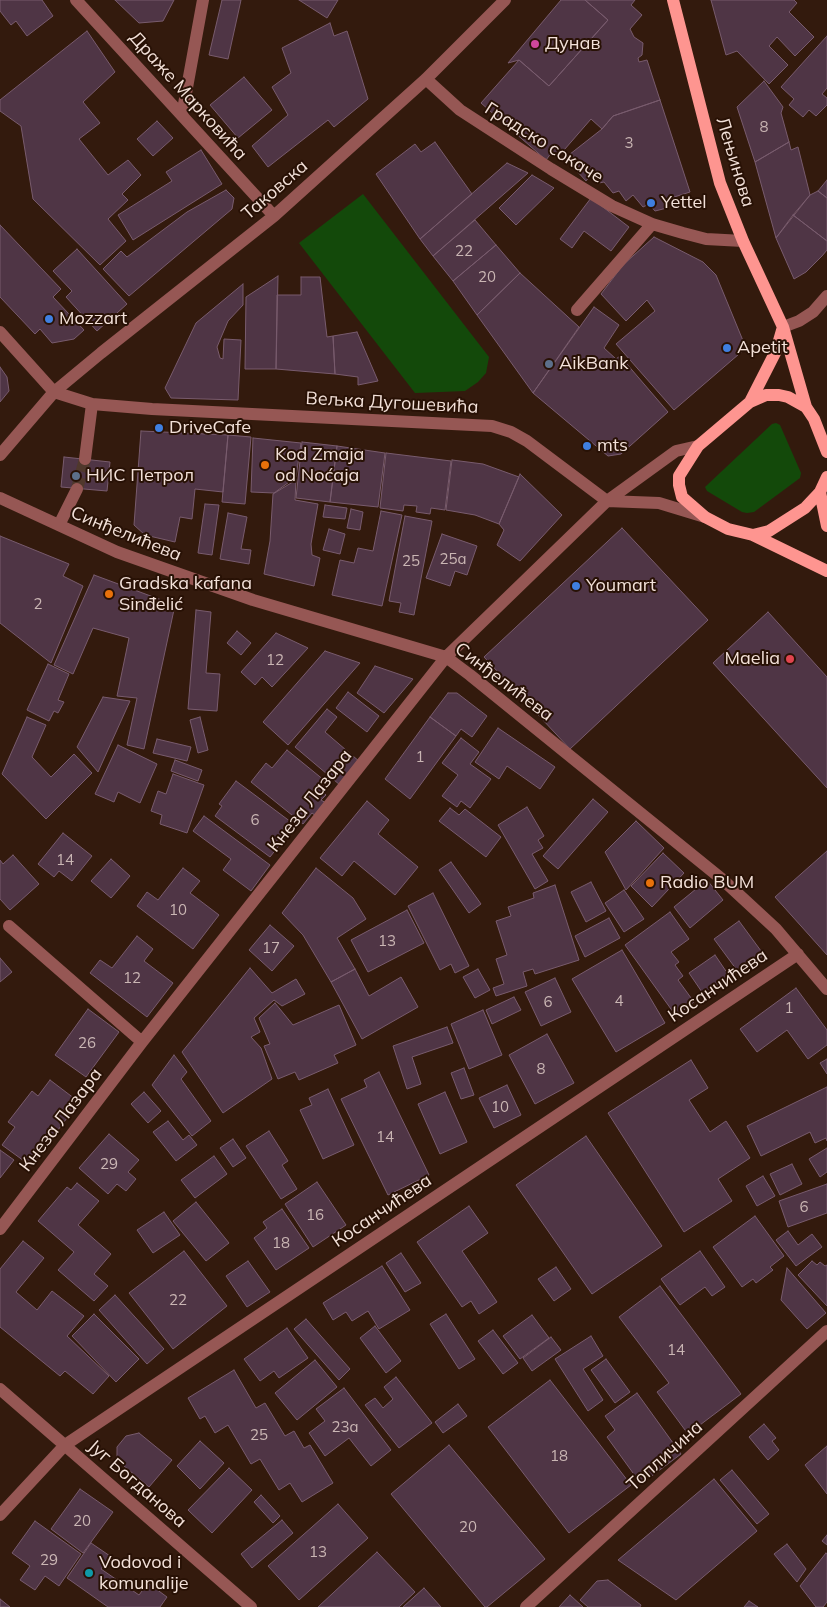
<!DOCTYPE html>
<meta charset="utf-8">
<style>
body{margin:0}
canvas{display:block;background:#331a0d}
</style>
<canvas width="827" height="1607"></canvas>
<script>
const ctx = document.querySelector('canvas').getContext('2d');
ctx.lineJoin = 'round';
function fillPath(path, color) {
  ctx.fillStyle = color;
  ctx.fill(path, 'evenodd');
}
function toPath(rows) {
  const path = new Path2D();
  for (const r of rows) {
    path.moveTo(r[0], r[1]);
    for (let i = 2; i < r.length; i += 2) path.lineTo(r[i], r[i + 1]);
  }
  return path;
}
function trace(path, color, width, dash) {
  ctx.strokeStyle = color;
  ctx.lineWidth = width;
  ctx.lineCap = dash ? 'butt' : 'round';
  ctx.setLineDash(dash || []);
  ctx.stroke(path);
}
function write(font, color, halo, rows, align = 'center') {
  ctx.font = font + ' Mulish,sans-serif';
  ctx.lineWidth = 4;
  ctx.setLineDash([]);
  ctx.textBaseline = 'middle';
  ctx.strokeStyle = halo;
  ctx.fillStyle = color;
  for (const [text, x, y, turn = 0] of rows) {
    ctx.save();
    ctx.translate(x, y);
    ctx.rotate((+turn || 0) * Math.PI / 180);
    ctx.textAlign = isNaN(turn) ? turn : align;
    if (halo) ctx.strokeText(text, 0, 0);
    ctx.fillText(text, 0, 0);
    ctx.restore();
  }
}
fillPath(toPath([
 [363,194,489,357,486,373,478,382,465,391,415,393,299,243],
 [776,423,780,425,801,473,800,478,754,512,747,513,742,512,707,491,705,487,772,424]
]), '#13490a');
const building = toPath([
 [0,0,42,0,53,16,27,36,16,21,11,25,0,11,0,0],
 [115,0,174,0,163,21,139,23,115,0],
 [222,0,241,0,228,59,209,55,222,0],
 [299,0,338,0,327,18,299,0],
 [561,0,585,0,608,20,549,86,519,60,508,63,561,0],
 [585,0,635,0,631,5,642,15,630,29,634,37,643,43,642,55,638,58,639,62,647,60,660,100,613,116,602,129,591,119,558,157,552,152,546,160,481,103,519,60,549,86,608,20,585,0],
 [711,0,794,0,797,3,789,12,814,37,795,56,777,37,769,46,788,65,769,84,737,51,726,55,711,0],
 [330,23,334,36,347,31,368,99,334,127,328,120,268,167,252,146,288,115,272,87,291,73,282,48,330,23],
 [87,31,115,72,83,102,100,123,79,139,108,175,128,160,141,175,122,194,128,200,108,219,126,241,100,265,33,199,21,126,0,111,0,100,87,31],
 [827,36,827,88,822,94,827,98,827,105,816,116,809,110,803,117,789,105,794,99,781,87,827,36],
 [244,77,272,110,238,138,210,105,244,77],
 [764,81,783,107,781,113,789,142,755,162,737,107,764,81],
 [660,100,690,192,671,198,667,208,655,211,649,204,643,207,633,195,626,201,619,191,613,193,604,182,599,183,591,175,586,181,565,158,602,129,613,116,660,100],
 [157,121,173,138,153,156,137,139,157,121],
 [435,142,472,194,420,239,376,174,415,144,421,152,435,142],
 [789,142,791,150,798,147,810,195,776,238,755,162,789,142],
 [201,150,222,184,133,240,118,215,172,181,166,172,201,150],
 [507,163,528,173,433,256,420,239,507,163],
 [532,175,554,188,516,225,499,208,532,175],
 [827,180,827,198,818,191,827,180],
 [226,190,234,198,232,209,129,296,103,269,121,251,127,257,187,212,226,190],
 [818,191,827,198,827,241,793,215,810,195,818,191],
 [591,198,629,227,611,251,584,231,572,248,560,239,591,198],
 [793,215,827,241,827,250,822,256,806,272,794,279,776,238,793,215],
 [475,220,496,245,453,281,433,256,475,220],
 [0,225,61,289,53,297,84,330,74,339,52,343,40,329,35,334,0,297,0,225],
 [654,237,703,262,716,275,746,348,674,410,616,344,655,311,647,300,626,321,601,294,623,265,654,237],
 [496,245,520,273,477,315,453,281,496,245],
 [77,249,127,304,97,331,66,297,72,291,53,271,77,249],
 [520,273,579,327,533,393,477,315,520,273],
 [278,276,276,369,245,369,246,297,278,276],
 [301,277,320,277,327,337,333,336,335,374,276,369,277,295,301,295,301,277],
 [243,284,243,305,228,321,217,347,220,358,223,359,224,339,241,340,238,400,171,398,165,388,196,323,243,284],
 [594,307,619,325,604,348,616,359,620,356,668,412,621,454,608,456,533,393,594,307],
 [357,332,378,381,358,385,358,377,335,374,333,336,357,332],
 [0,367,7,377,9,391,0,402,0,367],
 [141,431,228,435,223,492,195,489,192,519,180,517,175,542,145,535,134,525,141,431],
 [228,435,251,437,245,504,222,502,228,435],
 [253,438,301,443,296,477,274,493,251,492,253,438],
 [302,442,337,446,330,502,296,498,302,442],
 [337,446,385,453,378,507,330,502,337,446],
 [386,453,451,461,445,510,431,508,430,514,416,512,417,506,404,505,403,511,380,508,386,453],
 [64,457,110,462,107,491,61,487,64,457],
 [452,460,483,464,519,477,499,524,475,515,446,510,452,460],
 [520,474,562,515,520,561,497,545,504,530,499,524,520,474],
 [296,480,295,500,318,504,311,544,312,555,320,558,314,586,264,574,270,541,273,494,296,480],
 [205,504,219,505,212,555,198,553,205,504],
 [325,505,347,508,345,519,323,517,325,505],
 [351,509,363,512,360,530,347,528,351,509],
 [381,511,402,515,382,606,332,595,340,560,354,563,358,548,373,551,381,511],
 [228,513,247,517,241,549,251,550,249,564,220,559,228,513],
 [405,516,432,521,414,615,399,612,401,603,389,601,405,516],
 [622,528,708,620,570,749,484,657,622,528],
 [329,529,345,534,340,554,323,550,329,529],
 [442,534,477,546,467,575,455,571,450,586,426,578,442,534],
 [0,536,69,564,63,576,83,586,51,663,0,623,0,536],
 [94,575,175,605,144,749,127,745,137,698,117,696,129,638,93,628,73,674,54,665,94,575],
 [196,610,211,612,206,673,220,674,217,711,188,709,196,610],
 [768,612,827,677,827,788,713,663,768,612],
 [237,631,251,643,241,655,227,643,237,631],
 [276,633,308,648,272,687,262,677,255,685,241,672,276,633],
 [325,651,360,663,288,745,263,722,325,651],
 [48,664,69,674,58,700,64,702,58,713,54,711,49,721,27,710,48,664],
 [375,666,413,679,384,713,357,693,375,666],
 [348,692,379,716,367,732,336,708,348,692],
 [448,693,457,693,487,716,472,737,461,729,456,736,430,717,448,693],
 [103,697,130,701,98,772,77,747,103,697],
 [327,709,337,717,325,732,360,762,340,785,295,747,327,709],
 [27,717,46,725,32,757,51,777,74,754,92,773,46,819,2,774,27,717],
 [200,717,208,750,198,753,190,720,200,717],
 [430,717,456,736,410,799,385,779,430,717],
 [498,728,555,767,540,789,507,766,499,779,475,762,498,728],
 [461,738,479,752,470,764,491,779,470,808,461,801,457,807,442,796,458,775,442,763,461,738],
 [157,739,191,747,187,761,153,753,157,739],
 [118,745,157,764,140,803,118,792,114,802,95,794,118,745],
 [287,750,330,785,323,792,326,795,321,800,326,803,316,816,312,813,303,824,251,782,266,763,272,768,287,750],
 [175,760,202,770,198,781,171,771,175,760],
 [173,774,204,785,187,833,160,824,162,815,151,811,158,791,166,794,173,774],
 [236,781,295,825,270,857,215,816,222,806,219,804,236,781],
 [593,799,608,812,558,869,543,856,593,799],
 [367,801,389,820,378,834,418,867,395,895,354,861,342,876,320,858,367,801],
 [527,807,544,836,538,840,543,848,532,854,548,881,535,889,498,825,527,807],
 [450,808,459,815,465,809,501,837,486,857,439,821,450,808],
 [204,816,270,865,251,891,223,870,231,859,193,831,204,816],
 [636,821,664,848,626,890,605,852,636,821],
 [63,833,92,856,72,881,59,871,54,877,38,864,63,833],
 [827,851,827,955,775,897,827,851],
 [663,853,684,873,652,907,631,886,663,853],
 [13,855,39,884,10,910,0,899,0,860,3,864,13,855],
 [111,859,130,876,111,898,91,881,111,859],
 [451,862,481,904,469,913,439,870,451,862],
 [183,868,200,881,190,893,219,915,193,949,137,906,147,892,158,900,183,868],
 [316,868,353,898,366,919,337,938,355,969,331,982,303,935,282,913,316,868],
 [707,880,723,900,690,928,674,907,707,880],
 [591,882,606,911,586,922,571,892,591,882],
 [555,885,579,960,535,974,533,969,523,972,527,986,496,996,493,988,504,984,496,959,507,955,496,921,511,916,508,907,534,898,533,893,555,885],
 [624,890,644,919,624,932,605,903,624,890],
 [433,893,469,966,455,973,451,964,440,970,408,906,433,893],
 [407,910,424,943,368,972,351,940,407,910],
 [670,912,689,939,671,952,679,962,675,965,683,976,678,980,694,1002,676,1016,625,945,670,912],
 [609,918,620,938,585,957,575,936,609,918],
 [739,921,764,955,739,973,714,939,739,921],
 [270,925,294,946,272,971,249,950,270,925],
 [137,936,153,949,144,961,173,983,147,1017,90,973,100,960,112,968,137,936],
 [622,950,665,1023,616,1052,572,979,622,950],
 [715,955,732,980,706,998,689,973,715,955],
 [0,958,12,972,0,982,0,958],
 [250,968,272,993,296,979,305,994,282,1006,274,1000,254,1018,260,1032,251,1037,261,1048,272,1079,223,1113,182,1052,250,968],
 [355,969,369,996,401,977,418,1007,362,1039,331,982,355,969],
 [478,969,490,990,475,998,463,977,478,969],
 [555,978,571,1012,541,1026,525,992,555,978],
 [796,988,827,1030,827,1045,808,1059,787,1030,757,1052,740,1029,796,988],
 [514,997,521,1010,492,1024,486,1010,514,997],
 [275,1003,293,1025,339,1005,356,1045,334,1055,338,1063,299,1080,295,1072,278,1079,264,1046,270,1044,259,1018,275,1003],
 [88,1009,119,1032,86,1077,55,1055,88,1009],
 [483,1010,502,1055,469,1069,451,1024,483,1010],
 [447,1027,453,1043,412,1057,421,1084,407,1089,393,1046,447,1027],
 [547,1034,574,1083,535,1104,509,1055,547,1034],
 [174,1055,187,1072,181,1079,211,1121,192,1136,152,1085,174,1055],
 [827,1059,827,1074,820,1063,827,1059],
 [691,1060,708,1088,689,1100,710,1132,726,1121,750,1158,718,1179,732,1201,684,1232,608,1113,691,1060],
 [464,1068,474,1095,461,1099,451,1073,464,1068],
 [379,1072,429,1175,388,1195,341,1099,367,1087,364,1080,379,1072],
 [50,1080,79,1102,31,1166,2,1145,15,1127,8,1122,32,1091,38,1096,50,1080],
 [507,1085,521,1115,494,1128,479,1098,507,1085],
 [827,1087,827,1141,826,1138,815,1143,810,1132,761,1156,747,1126,827,1087],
 [328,1089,354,1145,323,1159,300,1110,312,1105,309,1098,328,1089],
 [144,1092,161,1111,148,1123,131,1104,144,1092],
 [445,1092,467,1142,440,1154,418,1104,445,1092],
 [168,1121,183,1140,189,1135,197,1145,176,1161,153,1132,168,1121],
 [269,1131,288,1161,282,1165,297,1189,281,1199,246,1146,269,1131],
 [109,1134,139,1160,128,1172,136,1179,126,1191,117,1184,108,1194,79,1168,109,1134],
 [586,1136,662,1246,592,1294,516,1185,586,1136],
 [233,1139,246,1158,233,1167,220,1148,233,1139],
 [827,1148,827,1172,820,1177,809,1159,827,1148],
 [0,1150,14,1160,0,1178,0,1150],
 [214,1156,227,1174,195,1198,181,1180,214,1156],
 [792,1164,802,1184,780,1195,770,1174,792,1164],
 [763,1176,775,1196,757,1206,746,1186,763,1176],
 [317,1182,346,1225,313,1247,285,1204,317,1182],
 [77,1183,99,1201,78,1225,111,1254,94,1274,108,1286,94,1301,58,1270,74,1252,38,1221,67,1187,71,1190,77,1183],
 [827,1184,827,1213,788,1227,779,1201,827,1184],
 [196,1202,229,1243,206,1261,173,1221,196,1202],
 [469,1206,488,1233,462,1251,497,1302,479,1314,471,1301,462,1307,417,1242,469,1206],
 [282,1209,309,1248,276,1270,254,1238,267,1228,263,1222,282,1209],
 [164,1212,180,1235,153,1253,137,1230,164,1212],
 [755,1216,784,1256,770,1267,773,1270,756,1283,753,1279,742,1287,713,1247,755,1216],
 [788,1231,798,1245,812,1234,822,1247,796,1266,776,1240,788,1231],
 [23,1241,44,1258,16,1292,37,1310,52,1291,84,1316,67,1336,109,1376,93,1394,65,1371,60,1376,0,1327,0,1269,23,1241],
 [184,1251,227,1306,173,1349,129,1293,184,1251],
 [700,1251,725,1287,712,1296,705,1287,680,1305,661,1279,700,1251],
 [401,1253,421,1283,405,1292,386,1263,401,1253],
 [248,1261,270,1292,247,1307,226,1276,248,1261],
 [812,1261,817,1265,820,1262,825,1266,827,1265,827,1306,798,1275,812,1261],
 [382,1266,410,1310,379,1329,368,1311,352,1321,346,1312,333,1320,323,1303,382,1266],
 [556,1267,571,1289,554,1301,538,1279,556,1267],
 [787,1268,826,1313,807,1329,781,1300,787,1268],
 [660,1286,741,1394,688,1434,657,1392,669,1383,619,1317,660,1286],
 [115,1295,164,1349,147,1364,99,1310,115,1295],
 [94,1314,139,1359,116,1382,72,1336,94,1314],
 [446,1314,475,1359,459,1369,430,1324,446,1314],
 [532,1315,549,1338,520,1359,503,1336,532,1315],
 [306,1319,350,1369,339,1380,294,1329,306,1319],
 [375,1326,401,1361,386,1373,360,1338,375,1326],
 [287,1328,308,1358,279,1378,274,1371,260,1381,244,1359,287,1328],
 [493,1330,518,1363,503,1374,478,1341,493,1330],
 [591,1336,603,1356,583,1369,603,1400,588,1411,555,1359,591,1336],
 [551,1337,561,1350,532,1371,523,1358,551,1337],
 [606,1359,630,1392,615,1403,591,1370,606,1359],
 [315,1360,337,1387,297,1420,275,1393,315,1360],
 [234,1370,256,1408,265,1403,285,1436,294,1431,304,1448,310,1445,333,1483,302,1502,290,1483,279,1490,260,1459,251,1464,228,1425,215,1433,205,1416,200,1419,188,1398,234,1370],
 [396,1377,432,1423,399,1448,365,1405,375,1398,383,1408,393,1399,384,1387,396,1377],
 [550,1380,631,1485,569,1533,488,1427,550,1380],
 [344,1388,391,1450,371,1466,349,1438,325,1456,309,1433,325,1421,316,1409,344,1388],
 [637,1393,681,1454,641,1484,607,1437,615,1430,605,1416,637,1393],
 [458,1404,467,1416,443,1433,435,1422,458,1404],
 [764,1424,776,1438,772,1441,779,1450,768,1460,749,1437,764,1424],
 [139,1433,172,1460,149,1487,117,1460,117,1447,126,1436,139,1433],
 [200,1441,224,1463,200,1489,177,1466,200,1441],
 [449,1445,545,1559,487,1607,485,1607,391,1494,449,1445],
 [827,1446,827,1494,805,1465,827,1446],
 [229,1468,252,1490,212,1533,188,1510,229,1468],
 [732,1470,769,1514,757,1524,720,1480,732,1470],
 [714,1479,757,1531,676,1600,618,1560,714,1479],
 [80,1489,113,1512,83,1553,51,1529,80,1489],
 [261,1495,280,1516,273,1523,254,1502,261,1495],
 [338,1504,368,1538,299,1600,268,1566,338,1504],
 [282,1520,293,1533,252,1568,241,1554,282,1520],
 [35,1521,81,1554,59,1586,45,1576,35,1590,20,1580,30,1566,12,1553,35,1521],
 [827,1535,827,1545,822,1541,827,1535],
 [91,1543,110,1556,101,1569,139,1595,148,1583,167,1597,160,1607,108,1607,67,1578,91,1543],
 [787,1544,806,1569,797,1582,774,1554,787,1544],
 [377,1552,415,1592,399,1607,318,1607,377,1552],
 [826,1553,827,1554,827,1602,823,1607,816,1607,800,1586,826,1553],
 [608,1580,641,1605,640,1607,588,1607,580,1600,597,1581,608,1580],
 [424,1588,441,1607,403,1607,424,1588],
 [570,1595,583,1607,559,1607,570,1595],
 [0,1599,10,1607,0,1607,0,1599],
 [749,1601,758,1607,744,1607,749,1601]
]);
fillPath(building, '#4f3545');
trace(building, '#785b6d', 1);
trace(toPath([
 [77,489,85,459]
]), '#50382c', 12, [12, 6]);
trace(toPath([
 [76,0,274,216],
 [426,79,460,110,551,169,612,206,652,224,683,233,706,239,743,241],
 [182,115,203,0],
 [577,310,652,224],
 [783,327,799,321,813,312,827,296],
 [0,332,54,392],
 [54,392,92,404,152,409,492,426,511,432,527,441,607,501,659,503,705,517],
 [0,455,54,392,101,353,274,216,426,79,505,0],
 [85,459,92,404],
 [0,498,117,552,253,600,446,657,470,675,723,880,776,929,827,989],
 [59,525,77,489],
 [9,926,142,1042],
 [0,1229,142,1042,446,657,607,501,676,451,698,446],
 [0,1389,251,1607],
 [0,1515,65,1445,798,954],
 [526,1607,827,1331]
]), '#965754', 12);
trace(toPath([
 [673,0,720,183,743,241,783,327,806,407],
 [750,402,776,351,783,327],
 [827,452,814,419,806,407,788,397,779,395,766,395,750,402,698,446,679,476,679,485,682,497,705,517,728,529,753,535,769,531,805,508,820,492,827,477],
 [820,492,827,526],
 [753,535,827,571]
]), '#fe9590', 12);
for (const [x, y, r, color] of [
 [535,44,5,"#d1479c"],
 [651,203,5,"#3f7fe0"],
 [49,319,5,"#3f7fe0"],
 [727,348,5,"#3f7fe0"],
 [549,364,5,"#5c6f8a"],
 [159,428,5,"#3f7fe0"],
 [587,446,5,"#3f7fe0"],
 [265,465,5,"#e8710a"],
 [76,476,5,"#5c6f8a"],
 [576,586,5,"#3f7fe0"],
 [109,594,5,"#e8710a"],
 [790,659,5,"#e0444e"],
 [650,883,5,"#e8710a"],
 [89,1573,5,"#0f9aa8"]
]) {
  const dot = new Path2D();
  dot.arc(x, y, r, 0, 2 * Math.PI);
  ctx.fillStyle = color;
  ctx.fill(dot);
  trace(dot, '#281105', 2);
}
write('15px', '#cab6b4', null, [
 ["8",764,127],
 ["3",629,143],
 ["22",464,251],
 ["20",487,277],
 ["25a",453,559],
 ["25",411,561],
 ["2",38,604],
 ["12",275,660],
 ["1",420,757],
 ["6",255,820],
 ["14",65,860],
 ["10",178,910],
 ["13",387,941],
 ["17",271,948],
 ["12",132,978],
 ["4",619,1001],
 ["6",548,1002],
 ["1",789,1008],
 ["26",87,1043],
 ["8",541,1069],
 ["10",500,1107],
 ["14",385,1137],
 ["29",109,1164],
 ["6",804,1207],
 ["16",315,1215],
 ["18",281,1243],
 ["22",178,1300],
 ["14",676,1350],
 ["23a",345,1427],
 ["25",259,1435],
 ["18",559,1456],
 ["20",82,1521],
 ["20",468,1527],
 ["13",318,1552],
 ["29",49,1560]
]);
write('18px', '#f3e1d9', '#281105', [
 ["Дунав",545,44],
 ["Yettel",661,203],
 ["Mozzart",59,319],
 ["Apetit",737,348],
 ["AikBank",559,364],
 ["DriveCafe",169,428],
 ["mts",597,446],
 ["Kod Zmaja",275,455],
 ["od Noćaja",275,476],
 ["НИС Петрол",86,476],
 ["Gradska kafana",119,584],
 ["Sinđelić",119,605],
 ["Youmart",586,586],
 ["Maelia",780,659,"right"],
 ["Radio BUM",660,883],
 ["Vodovod i",99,1563],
 ["komunalije",99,1584]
], 'left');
write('18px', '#f3e1d9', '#281105', [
 ["Драже Марковића",188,96,48],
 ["Градско сокаче",544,143,32],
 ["Лењинова",735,162,73],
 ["Таковска",275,190,-41],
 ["Вељка Дугошевића",392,403,3],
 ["Синђелићева",126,534,22],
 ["Синђелићева",504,682,37],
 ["Кнеза Лазара",310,801,-52],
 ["Косанчићева",718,986,-34],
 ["Кнеза Лазара",61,1120,-53],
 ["Косанчићева",382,1211,-34],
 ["Топличина",665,1456,-42],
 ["Југ Богданова",137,1484,41]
]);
</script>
